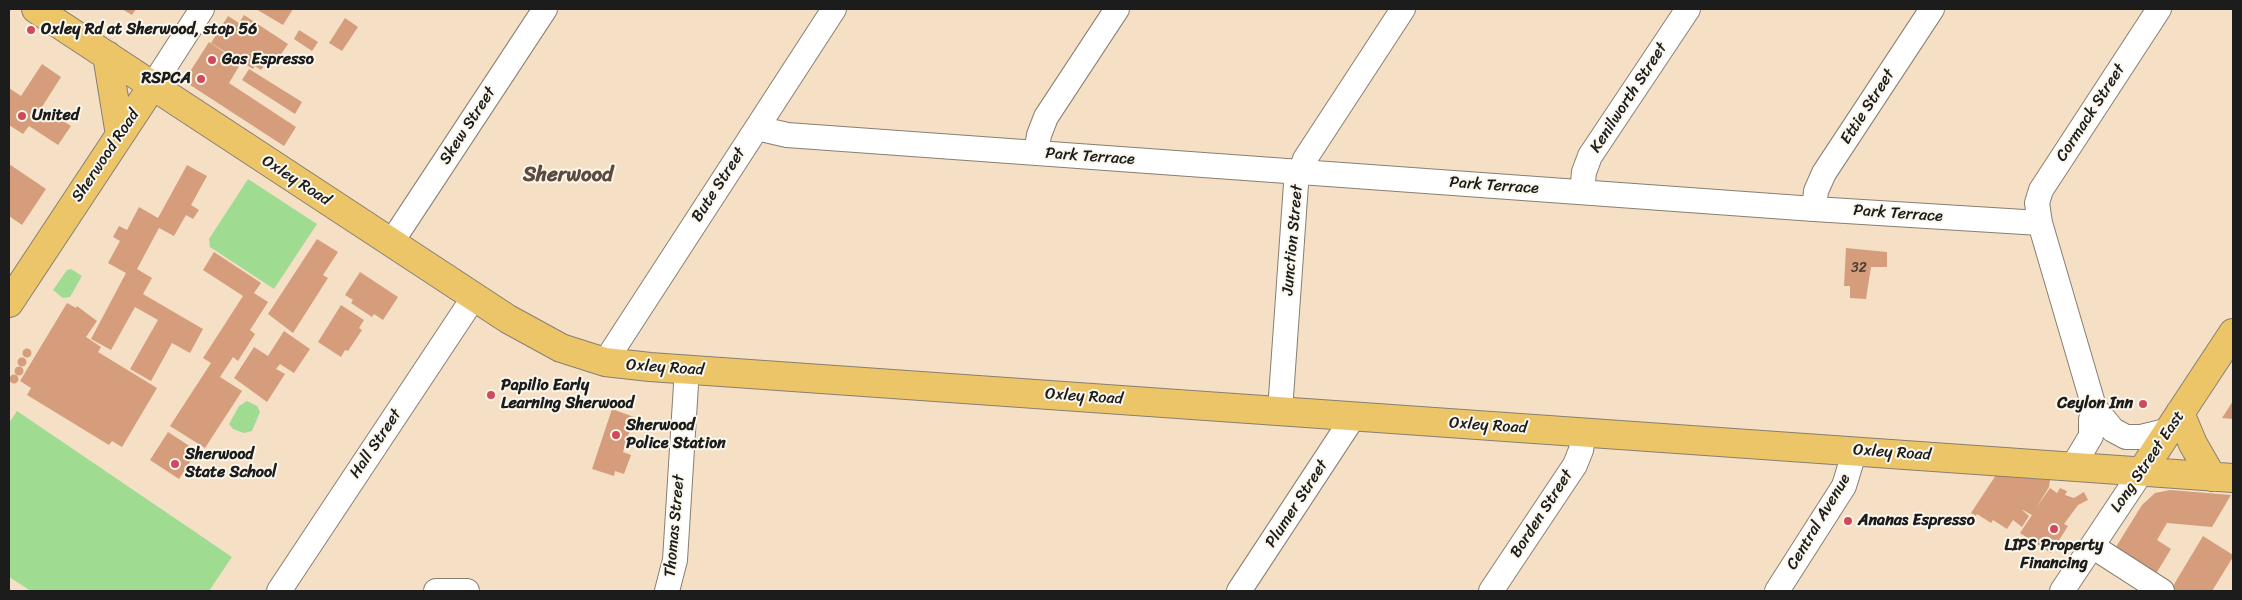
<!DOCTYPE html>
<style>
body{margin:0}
#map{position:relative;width:2242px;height:600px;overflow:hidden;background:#f5e0c6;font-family:Sriracha,sans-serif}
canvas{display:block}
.frame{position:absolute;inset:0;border:10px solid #1c1c1c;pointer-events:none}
</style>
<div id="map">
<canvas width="2242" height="600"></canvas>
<div class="frame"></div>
</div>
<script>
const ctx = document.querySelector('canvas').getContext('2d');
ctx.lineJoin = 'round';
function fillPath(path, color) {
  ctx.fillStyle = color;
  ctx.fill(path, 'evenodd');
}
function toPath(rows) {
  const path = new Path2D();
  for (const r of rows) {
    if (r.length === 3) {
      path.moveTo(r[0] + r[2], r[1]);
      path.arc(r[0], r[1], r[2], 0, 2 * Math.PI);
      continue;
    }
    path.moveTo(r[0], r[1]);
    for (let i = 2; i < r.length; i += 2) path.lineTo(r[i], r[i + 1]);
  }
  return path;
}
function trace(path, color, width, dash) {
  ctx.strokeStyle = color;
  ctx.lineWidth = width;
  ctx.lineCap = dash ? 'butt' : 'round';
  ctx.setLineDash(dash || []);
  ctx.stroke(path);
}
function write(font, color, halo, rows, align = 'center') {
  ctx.font = font + ' Sriracha,sans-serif';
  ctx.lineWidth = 4;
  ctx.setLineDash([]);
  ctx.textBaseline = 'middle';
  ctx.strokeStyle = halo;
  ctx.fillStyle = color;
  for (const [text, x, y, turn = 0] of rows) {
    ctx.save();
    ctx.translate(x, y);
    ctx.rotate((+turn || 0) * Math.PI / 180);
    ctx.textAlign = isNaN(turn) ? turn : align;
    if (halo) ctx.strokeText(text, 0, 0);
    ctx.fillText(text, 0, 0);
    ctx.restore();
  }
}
fillPath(toPath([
 [248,179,317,224,274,289,210,247,209,239],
 [71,269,82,276,70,297,63,298,53,290,67,270],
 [247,401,257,406,260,412,252,431,244,433,233,429,229,424,239,406],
 [17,411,232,557,209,591,31,591,9,577,9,423]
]), '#9fdc91');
fillPath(toPath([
 [122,9,136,9,132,15],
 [256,9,293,9,283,25],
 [244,15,288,44,275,63,269,59,261,70,255,66,253,69,211,43,228,16,239,23],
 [345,18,358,27,342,51,329,43],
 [299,30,318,42,312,51,294,39],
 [209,42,241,63,229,83,296,127,284,146,184,81],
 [42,64,61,77,42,107,71,126,58,145,29,126,23,134,9,125,9,88,21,96],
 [249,69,302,102,295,114,242,80],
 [9,164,46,189,22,225,9,216],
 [187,165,207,176,191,205,199,210,193,219,186,215,174,236,159,228,137,269,152,278,143,294,203,329,190,353,172,343,151,381,130,369,158,320,135,307,111,350,91,339,126,273,108,263,120,241,113,237,119,226,127,230,139,207,158,218],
 [317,239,338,252,323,275,328,278,293,333,268,314],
 [1846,248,1887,252,1887,267,1871,267,1866,299,1850,298,1850,286,1844,286],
 [214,252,261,283,254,293,268,302,250,330,255,334,238,361,233,357,220,377,242,391,205,448,170,426,211,363,203,358,243,296,203,270],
 [360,272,398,297,383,320,374,314,372,317,351,303,353,300,345,295],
 [67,303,76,308,77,306,97,321,86,337,101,347,98,352,157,388,122,447,112,441,109,445,27,395,31,388,20,381],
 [341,305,364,320,359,328,362,330,348,351,345,350,341,357,318,342],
 [284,331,310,349,294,373,280,364,276,369,285,374,267,402,234,378,254,347,268,356],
 [27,353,4.5],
 [22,362,4.5],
 [19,371,4.5],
 [14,379,4.5],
 [2233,401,2233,419,2222,418],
 [612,409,634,417,623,452,631,455,624,474,615,471,614,476,592,469],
 [168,432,197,451,179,479,150,460],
 [1996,475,2050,480,2049,487,2036,508,2050,488,2057,493,2060,488,2067,491,2065,495,2074,498,2084,492,2088,500,2078,505,2064,524,2068,526,2051,553,2020,533,2032,515,2021,509,2029,516,2022,527,2013,520,2007,529,1993,520,1991,523,1977,514,1976,516,1971,513],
 [2170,490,2231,495,2212,527,2167,523,2157,540,2171,549,2154,577,2114,550,2142,505,2155,493],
 [2203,536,2233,555,2233,557,2212,591,2170,591]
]), '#d59d7b');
const minor = toPath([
 [153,85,202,9],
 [757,128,787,135,1814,209,2040,223,2094,407,2113,430,2126,437,2141,437,2170,430],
 [1036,153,1039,135,1046,117,1117,9],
 [1582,192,1584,172,1590,156,1688,9],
 [1814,209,1816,191,1824,173,1932,9],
 [2040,223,2037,203,2041,190,2159,9],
 [391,243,545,9],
 [605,362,834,9],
 [1280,411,1296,184,1305,159,1403,9],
 [2073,466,2091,436,2091,420,2094,407],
 [2092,546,2162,591],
 [279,591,474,297],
 [436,591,467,591],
 [667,591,675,560,687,369],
 [1239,591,1354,416],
 [1491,591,1575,465,1581,450,1584,433],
 [1777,591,1844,486,1855,450],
 [2062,591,2142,471]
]);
const major = toPath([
 [36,9,508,319,561,348,605,362,650,367,2233,478],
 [107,55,120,135],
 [9,303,153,85],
 [2180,413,2193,444,2212,477],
 [2142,471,2233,333]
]);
trace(minor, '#887e71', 26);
trace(major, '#887e71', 30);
trace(minor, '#fff', 24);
trace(major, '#edc569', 28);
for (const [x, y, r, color] of [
 [31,30,5,"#d1495b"],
 [212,60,5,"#d1495b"],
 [201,79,5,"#d1495b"],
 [22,116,5,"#d1495b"],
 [491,395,5,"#d1495b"],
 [2143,404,5,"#d1495b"],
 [616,435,5,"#d1495b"],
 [175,464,5,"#d1495b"],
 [1848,521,5,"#d1495b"],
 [2054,529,5,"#d1495b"]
]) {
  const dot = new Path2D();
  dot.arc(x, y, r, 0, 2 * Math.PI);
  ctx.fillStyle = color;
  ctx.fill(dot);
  trace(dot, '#fbf7ec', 2);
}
write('14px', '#4a3c34', null, [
 ["32",1859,268]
]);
write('bold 16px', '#1c1c1c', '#fbf7ec', [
 ["Oxley Rd at Sherwood, stop 56",41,30],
 ["Gas Espresso",222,60],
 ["RSPCA",191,79,"right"],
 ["United",32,116],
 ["Papilio Early",501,386],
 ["Learning Sherwood",501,404],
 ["Ceylon Inn",2133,404,"right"],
 ["Sherwood",626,426],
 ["Police Station",626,444],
 ["Sherwood",185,455],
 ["State School",185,473],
 ["Ananas Espresso",1858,521],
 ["LIPS Property",2054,546,"center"],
 ["Financing",2054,564,"center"]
], 'left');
write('16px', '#1c1c1c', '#fbf7ec', [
 ["Kenilworth Street",1629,98,-57],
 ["Ettie Street",1868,107,-57],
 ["Cormack Street",2091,113,-57],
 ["Skew Street",468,126,-57],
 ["Sherwood Road",106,156,-56],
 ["Park Terrace",1090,157,4],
 ["Oxley Road",296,181,33],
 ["Bute Street",719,185,-57],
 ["Park Terrace",1494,186,4],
 ["Park Terrace",1898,214,4],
 ["Junction Street",1293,240,-85],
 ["Oxley Road",665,368,4],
 ["Oxley Road",1084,397,4],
 ["Oxley Road",1488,426,4],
 ["Hall Street",376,444,-56],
 ["Oxley Road",1892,453,4],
 ["Long Street East",2148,462,-56],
 ["Plumer Street",1297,504,-57],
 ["Borden Street",1542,514,-57],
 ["Central Avenue",1819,522,-59],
 ["Thomas Street",675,526,-85]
]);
write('bold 21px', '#5d493d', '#fbf7ec', [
 ["Sherwood",568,176]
]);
</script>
